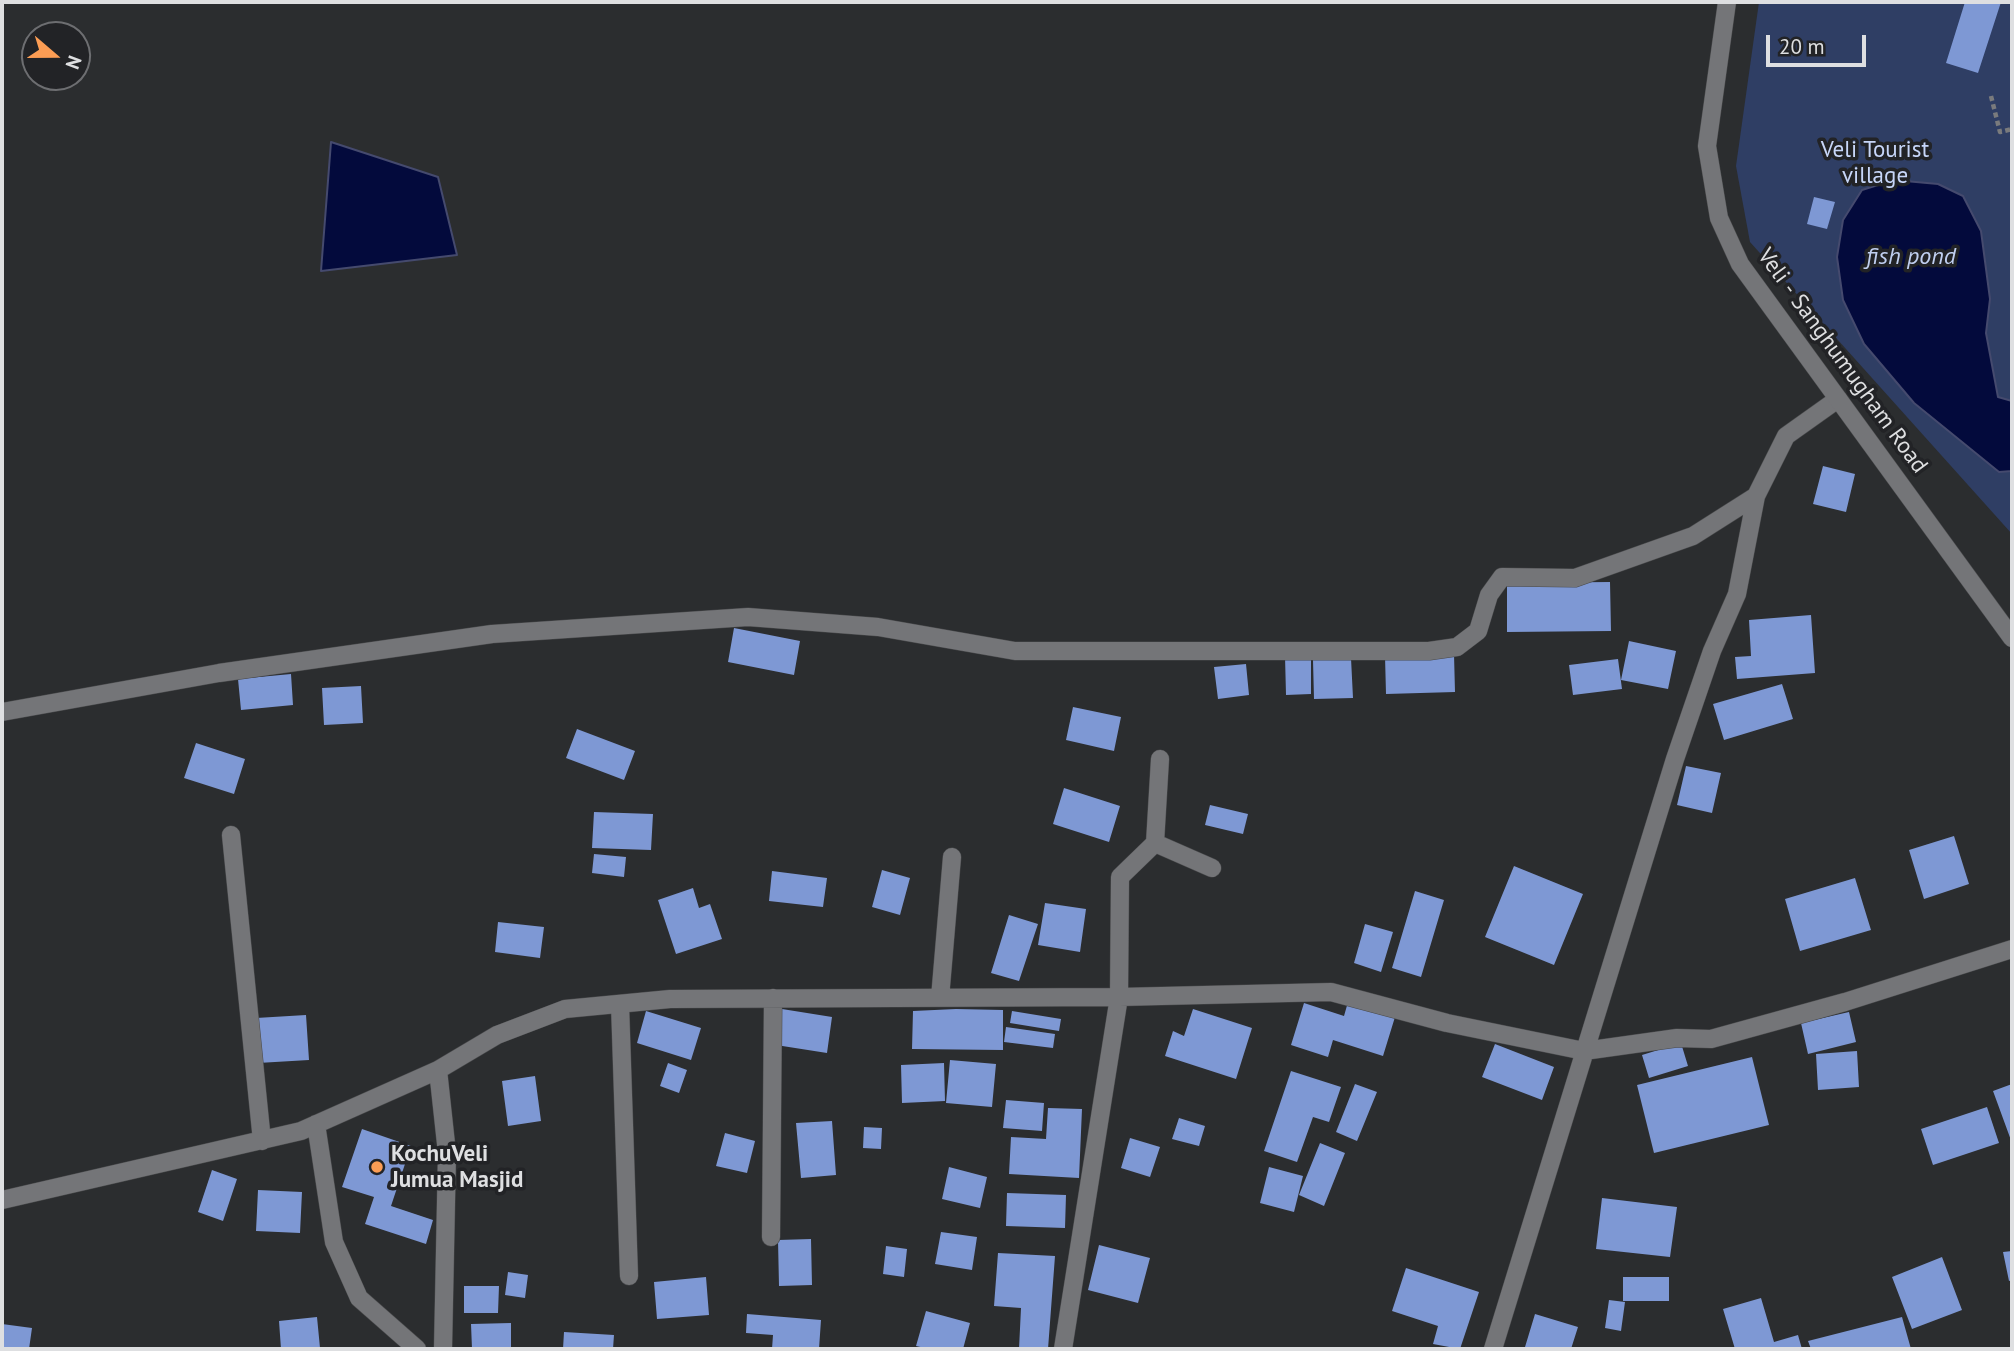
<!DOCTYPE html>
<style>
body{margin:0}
#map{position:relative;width:2014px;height:1351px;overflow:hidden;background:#2b2d2f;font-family:"PT Sans",sans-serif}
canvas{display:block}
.frame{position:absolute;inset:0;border:4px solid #dedfe1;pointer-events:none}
.north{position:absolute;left:21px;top:21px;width:70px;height:70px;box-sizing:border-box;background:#222326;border:2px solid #6d6e71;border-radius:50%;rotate:110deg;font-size:19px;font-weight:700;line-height:28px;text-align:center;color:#dedfe1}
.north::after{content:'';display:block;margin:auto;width:24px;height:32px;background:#fc9d54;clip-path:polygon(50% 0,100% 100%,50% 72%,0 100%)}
.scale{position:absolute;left:1766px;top:35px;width:100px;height:32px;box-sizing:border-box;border:4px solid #dedfe1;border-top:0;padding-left:9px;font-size:21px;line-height:24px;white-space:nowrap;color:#dedfe1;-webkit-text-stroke:5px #222326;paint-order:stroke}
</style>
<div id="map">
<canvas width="2014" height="1351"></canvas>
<div class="frame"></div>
<div class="north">N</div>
<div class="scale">20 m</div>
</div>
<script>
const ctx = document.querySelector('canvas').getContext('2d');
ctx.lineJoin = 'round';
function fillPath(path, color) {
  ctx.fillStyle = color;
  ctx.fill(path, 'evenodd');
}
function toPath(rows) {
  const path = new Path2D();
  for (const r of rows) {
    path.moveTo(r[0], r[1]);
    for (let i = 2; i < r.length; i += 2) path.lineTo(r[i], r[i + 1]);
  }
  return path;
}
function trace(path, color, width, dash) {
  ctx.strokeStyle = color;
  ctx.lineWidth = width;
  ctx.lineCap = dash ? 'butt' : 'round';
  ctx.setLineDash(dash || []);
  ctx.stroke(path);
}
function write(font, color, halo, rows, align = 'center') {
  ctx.font = font + ' "PT Sans",sans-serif';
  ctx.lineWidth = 7;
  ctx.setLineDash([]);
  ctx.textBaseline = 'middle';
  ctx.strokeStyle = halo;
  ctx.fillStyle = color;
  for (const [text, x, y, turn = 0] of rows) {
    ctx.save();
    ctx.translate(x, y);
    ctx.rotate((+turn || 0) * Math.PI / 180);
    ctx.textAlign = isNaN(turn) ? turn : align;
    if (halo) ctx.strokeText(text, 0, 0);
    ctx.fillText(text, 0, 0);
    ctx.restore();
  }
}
fillPath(toPath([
 [1759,2,2012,2,2012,534,1750,242,1736,166]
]), '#2f3e64');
const water = toPath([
 [331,142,438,177,457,255,321,271,331,142],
 [1894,180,1938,184,1963,196,1981,231,1990,299,1986,333,1998,397,2012,401,2012,471,1999,472,1914,403,1864,344,1843,300,1837,257,1843,220,1862,190,1894,180]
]);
fillPath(water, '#030a3c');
trace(water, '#454a6e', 2);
fillPath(toPath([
 [1965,2,2001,2,1978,73,1946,63],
 [1814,197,1835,202,1827,229,1807,224],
 [1823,466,1855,474,1846,512,1813,504],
 [1610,582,1611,631,1507,632,1507,583],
 [1811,615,1815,673,1737,679,1735,657,1751,656,1749,620],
 [734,628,800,641,794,675,728,662],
 [1629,641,1676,651,1668,689,1621,680],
 [1454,654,1455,692,1386,694,1385,656],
 [1285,656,1311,656,1311,694,1286,695],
 [1351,658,1353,698,1314,699,1313,660],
 [1618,659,1622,689,1573,695,1569,665],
 [1246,664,1249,695,1218,699,1214,667],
 [291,674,293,705,241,710,238,679],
 [1782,684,1793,719,1724,740,1713,704],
 [361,686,363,723,324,725,322,688],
 [1073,707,1121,717,1114,751,1066,740],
 [577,729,635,751,624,780,566,758],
 [196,743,245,759,234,794,184,778],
 [1686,766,1721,773,1712,813,1677,805],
 [1064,788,1120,806,1109,842,1053,824],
 [1210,805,1248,814,1243,834,1205,825],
 [594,812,653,814,651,850,592,848],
 [1954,836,1969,884,1924,899,1909,850],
 [594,854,626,857,624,877,592,873],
 [1514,866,1583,894,1554,965,1485,937],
 [882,870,910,878,900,915,872,907],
 [772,871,827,878,823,907,769,901],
 [1855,878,1871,930,1800,951,1785,899],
 [693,888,699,908,710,904,722,939,676,954,658,900],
 [1415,891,1444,900,1421,977,1392,968],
 [1045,903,1086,909,1080,952,1038,945],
 [1009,915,1038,924,1019,981,991,973],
 [498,922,544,927,540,958,495,952],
 [1365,924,1393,932,1381,972,1354,963],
 [1348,1002,1395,1017,1383,1056,1333,1040,1328,1057,1291,1045,1304,1003,1344,1016],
 [782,1009,832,1017,827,1053,776,1045],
 [956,1009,1003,1010,1003,1050,912,1049,913,1011],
 [1193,1009,1252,1028,1236,1079,1165,1056,1173,1031,1184,1036],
 [646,1011,701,1028,691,1060,637,1043],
 [1012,1011,1061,1019,1059,1031,1010,1023],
 [1849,1012,1856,1042,1808,1054,1801,1023],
 [306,1015,309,1060,258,1063,256,1018],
 [1006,1027,1055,1034,1053,1048,1004,1042],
 [1681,1043,1688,1066,1649,1078,1642,1055],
 [1495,1044,1554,1067,1542,1100,1482,1077],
 [1857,1051,1859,1087,1818,1090,1816,1054],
 [1752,1057,1769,1125,1654,1153,1637,1085],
 [950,1060,996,1064,992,1107,946,1103],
 [668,1063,687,1070,679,1093,660,1086],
 [944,1063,945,1101,902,1103,901,1065],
 [1291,1071,1341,1087,1329,1122,1313,1117,1297,1162,1264,1151],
 [535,1076,541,1121,508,1126,502,1081],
 [1355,1084,1377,1092,1357,1141,1336,1132],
 [2012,1084,2012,1143,1993,1091],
 [1006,1100,1044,1103,1042,1131,1003,1128],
 [1987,1107,1999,1143,1933,1165,1921,1129],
 [1048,1108,1082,1109,1079,1178,1009,1174,1011,1137,1046,1139],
 [1179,1118,1205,1126,1199,1146,1172,1139],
 [832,1121,836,1175,801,1178,796,1123],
 [864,1127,882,1128,881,1149,863,1148],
 [362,1129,411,1146,391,1206,433,1220,426,1244,365,1224,374,1197,342,1187],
 [725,1133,755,1141,747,1173,716,1166],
 [1130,1138,1160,1147,1150,1177,1121,1168],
 [1320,1143,1345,1153,1324,1206,1299,1195],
 [949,1167,987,1177,980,1208,942,1199],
 [1269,1167,1303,1176,1294,1212,1260,1203],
 [212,1170,237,1179,223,1221,198,1212],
 [258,1190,302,1192,300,1233,256,1231],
 [1007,1193,1066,1195,1065,1228,1006,1226],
 [1602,1198,1677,1207,1670,1257,1596,1249],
 [941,1232,977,1237,972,1270,935,1264],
 [811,1239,812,1285,779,1286,778,1240],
 [1099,1245,1150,1258,1138,1303,1088,1290],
 [886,1246,907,1249,904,1277,883,1274],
 [2012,1251,2012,1280,2009,1281,2003,1252],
 [998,1253,1055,1256,1048,1349,1019,1349,1021,1308,994,1306],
 [1942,1257,1962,1310,1912,1329,1892,1277],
 [1406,1268,1479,1292,1460,1349,1433,1344,1438,1326,1392,1311],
 [508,1272,528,1275,525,1298,505,1295],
 [706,1277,709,1315,657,1319,654,1282],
 [1623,1277,1669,1277,1669,1301,1623,1301],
 [464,1286,499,1286,498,1313,464,1313],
 [1761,1298,1774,1342,1798,1335,1802,1349,1735,1349,1723,1309],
 [1609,1300,1625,1302,1621,1331,1605,1328],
 [926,1311,970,1323,963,1349,929,1349,916,1346],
 [747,1314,821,1320,819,1349,772,1349,773,1335,746,1333],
 [1535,1314,1578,1327,1571,1349,1525,1347],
 [317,1317,320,1348,281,1349,279,1321],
 [1902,1317,1911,1349,1811,1349,1808,1341],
 [511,1323,511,1349,472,1349,471,1324],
 [2,1324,32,1328,29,1349,2,1349],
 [564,1332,614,1335,613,1349,563,1349]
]), '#7e98d4');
const minor = toPath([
 [1756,496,1786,436,1838,399],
 [2,712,219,673,492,634,748,617,878,627,1015,651,1429,651,1457,647,1478,631,1489,595,1502,577,1575,578,1693,536,1756,496,1737,594,1712,651,1675,759,1493,1349],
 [231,835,262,1141],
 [1155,843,1212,868],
 [940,998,952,857],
 [620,1004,629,1276],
 [438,1070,497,1035,565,1009,670,999,1119,997,1331,992,1447,1023,1584,1051,1677,1038,1711,1039,1845,1002,2012,949],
 [316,1124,334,1242,359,1298,417,1349],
 [2,1200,301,1131,438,1070,447,1153,443,1349],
 [771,1237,773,998],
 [1063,1349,1119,997,1120,877,1155,843,1160,759]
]);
const secondary = toPath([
 [1727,2,1707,146,1719,218,1740,264,2012,638]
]);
trace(minor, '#494a4c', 19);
trace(secondary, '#494a4c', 19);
trace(toPath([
 [1991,96,2000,132,2012,129]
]), '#7a7b7d', 4.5, [5, 3.5]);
trace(minor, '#747578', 18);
trace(secondary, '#747578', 18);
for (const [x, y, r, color] of [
 [377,1167,7,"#fc9d54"]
]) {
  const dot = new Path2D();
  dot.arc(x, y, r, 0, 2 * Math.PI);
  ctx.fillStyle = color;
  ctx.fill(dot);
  trace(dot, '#222326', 2.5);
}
write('23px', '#c7d6f8', '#222326', [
 ["Veli Tourist",1875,150],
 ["village",1875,176]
]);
write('23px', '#dedfe1', '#222326', [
 ["Veli - Sanghumugham Road",1842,361,54]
]);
write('bold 23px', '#dedfe1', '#222326', [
 ["KochuVeli",391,1154],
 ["Jumua Masjid",391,1180]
], 'left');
write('italic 24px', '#c0cff0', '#222326', [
 ["fish pond",1911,257]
]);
</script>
